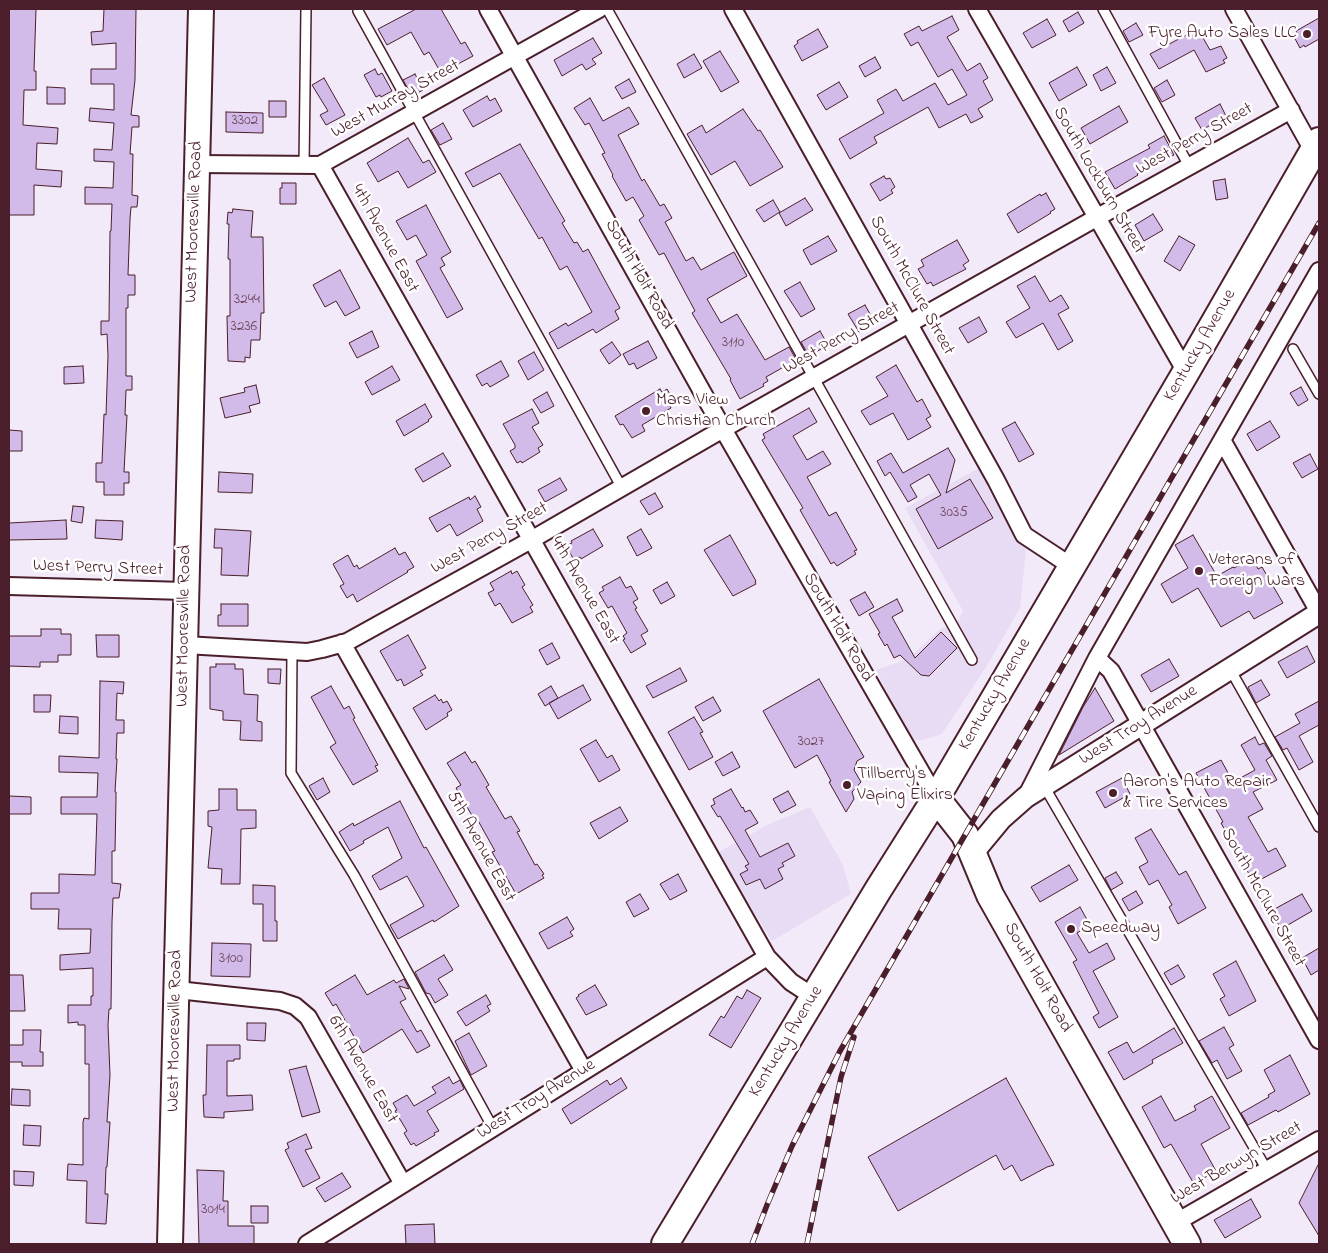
<!DOCTYPE html>
<style>
body{margin:0}
#map{position:relative;width:1328px;height:1253px;overflow:hidden;background:#f2eaf8;font-family:"Indie Flower",sans-serif}
canvas{display:block}
.frame{position:absolute;inset:0;border:10px solid #4a1f2b;pointer-events:none}
</style>
<div id="map">
<canvas width="1328" height="1253"></canvas>
<div class="frame"></div>
</div>
<script>
const ctx = document.querySelector('canvas').getContext('2d');
ctx.lineJoin = 'round';
function fillPath(path, color) {
  ctx.fillStyle = color;
  ctx.fill(path, 'evenodd');
}
function toPath(rows) {
  const path = new Path2D();
  for (const r of rows) {
    path.moveTo(r[0], r[1]);
    for (let i = 2; i < r.length; i += 2) path.lineTo(r[i], r[i + 1]);
  }
  return path;
}
function trace(path, color, width, dash) {
  ctx.strokeStyle = color;
  ctx.lineWidth = width;
  ctx.lineCap = dash ? 'butt' : 'round';
  ctx.setLineDash(dash || []);
  ctx.stroke(path);
}
function write(font, color, halo, rows, align = 'center') {
  ctx.font = font + ' "Indie Flower",sans-serif';
  ctx.lineWidth = 5;
  ctx.setLineDash([]);
  ctx.textBaseline = 'middle';
  ctx.strokeStyle = halo;
  ctx.fillStyle = color;
  for (const [text, x, y, turn = 0] of rows) {
    ctx.save();
    ctx.translate(x, y);
    ctx.rotate((+turn || 0) * Math.PI / 180);
    ctx.textAlign = isNaN(turn) ? turn : align;
    if (halo) ctx.strokeText(text, 0, 0);
    ctx.fillText(text, 0, 0);
    ctx.restore();
  }
}
fillPath(toPath([
 [979,468,1026,550,1020,608,988,664,942,734,923,740,911,740,876,670,908,659,940,629,958,621,963,611,905,508],
 [810,807,843,865,851,894,772,941,717,853,767,825]
]), '#e8dcf4');
const building = toPath([
 [9,9,36,9,34,71,36,71,36,90,24,90,23,125,58,128,57,144,37,143,36,169,62,171,61,187,34,185,34,215,9,215,9,9],
 [104,9,136,9,135,80,131,115,139,116,139,127,132,127,130,154,133,154,132,195,138,196,137,207,131,207,130,219,128,275,135,275,135,295,128,295,128,308,126,308,126,376,132,376,132,390,126,390,125,415,127,415,124,472,129,472,129,483,124,483,124,495,104,495,104,482,96,482,96,463,102,463,104,414,106,415,108,355,107,334,101,335,101,321,109,321,110,231,111,231,112,204,85,204,85,187,113,188,114,162,94,161,94,149,112,150,114,123,89,121,90,108,114,110,114,84,91,84,91,69,116,69,116,43,92,45,91,32,103,31,104,9],
 [416,9,441,9,461,44,465,42,473,56,441,73,429,52,424,55,411,32,387,45,378,29,416,9],
 [1078,12,1084,23,1069,32,1063,21,1078,12],
 [952,16,959,30,947,37,967,71,980,63,988,78,983,81,993,100,978,109,983,117,971,123,966,114,939,128,928,107,874,137,877,143,850,159,839,139,884,113,877,100,896,89,903,101,935,83,948,105,967,95,952,69,938,77,918,42,911,46,904,34,919,26,922,31,952,16],
 [1319,18,1319,39,1305,47,1304,45,1300,48,1293,35,1297,33,1296,31,1319,18],
 [1047,19,1056,35,1032,48,1023,33,1047,19],
 [1136,23,1143,35,1129,42,1123,31,1136,23],
 [818,29,828,47,802,61,794,46,798,43,797,41,818,29],
 [1198,29,1210,50,1221,46,1227,58,1223,60,1225,63,1206,72,1194,50,1159,69,1150,54,1198,29],
 [593,38,602,53,592,59,596,64,586,70,582,64,562,76,554,60,593,38],
 [720,51,739,82,721,92,703,61,720,51],
 [694,54,702,68,684,78,677,64,694,54],
 [875,57,881,68,865,77,859,66,875,57],
 [1077,67,1087,85,1059,101,1049,83,1077,67],
 [1107,67,1116,83,1101,91,1093,75,1107,67],
 [375,69,378,75,382,73,392,91,381,97,380,95,376,97,364,75,375,69],
 [415,74,423,90,412,96,403,80,415,74],
 [324,78,345,115,326,125,320,115,328,111,312,85,324,78],
 [629,79,636,92,622,99,615,87,629,79],
 [1167,80,1175,95,1162,102,1154,88,1167,80],
 [839,82,848,97,826,110,817,95,839,82],
 [47,87,65,88,65,104,47,104,47,87],
 [487,96,490,101,495,98,502,111,473,127,463,110,487,96],
 [590,98,603,121,629,107,639,124,618,135,642,181,644,179,660,206,664,204,672,218,665,222,686,261,693,257,701,270,734,252,747,276,707,299,721,323,737,314,765,360,789,347,798,363,791,367,789,364,766,377,768,381,763,384,764,386,740,399,730,380,731,379,692,313,695,311,664,253,659,255,639,220,644,216,633,197,626,201,612,176,613,175,602,154,605,153,589,123,585,125,574,108,590,98],
 [269,101,286,101,286,117,269,117,269,101],
 [1220,104,1226,116,1202,130,1195,118,1220,104],
 [1119,106,1128,122,1090,144,1081,128,1119,106],
 [743,109,758,131,760,130,783,167,750,186,735,161,711,175,687,134,702,125,706,133,743,109],
 [226,112,263,113,263,133,226,132,226,112],
 [443,123,452,139,440,145,431,130,443,123],
 [1164,136,1174,155,1137,174,1138,175,1115,189,1105,172,1150,148,1148,145,1164,136],
 [408,138,423,163,429,160,436,172,408,188,398,171,378,182,367,163,408,138],
 [520,144,565,221,562,223,574,243,577,242,583,252,588,249,620,308,615,311,619,319,596,333,593,329,558,349,549,333,566,323,568,326,592,312,567,266,560,270,542,237,539,239,500,173,473,187,465,173,520,144],
 [884,176,886,179,890,178,895,187,891,190,893,193,880,201,870,184,884,176],
 [1225,179,1228,198,1216,200,1213,181,1225,179],
 [282,183,296,183,296,204,280,204,280,188,282,188,282,183],
 [1046,193,1055,209,1050,212,1051,213,1018,233,1007,214,1040,194,1041,196,1046,193],
 [805,198,813,210,786,226,779,213,805,198],
 [773,200,780,212,764,222,756,210,773,200],
 [426,205,451,252,441,258,445,265,440,268,463,309,447,318,416,261,427,255,416,235,407,240,396,221,426,205],
 [233,209,253,211,251,237,263,237,264,313,261,313,260,340,251,340,250,358,245,357,245,362,228,361,227,316,230,316,230,259,228,259,229,224,227,224,228,212,232,213,233,209],
 [1153,214,1163,230,1144,241,1135,225,1153,214],
 [828,236,837,251,811,265,803,250,828,236],
 [1179,236,1195,245,1180,271,1164,261,1179,236],
 [957,240,969,261,963,265,966,269,933,286,931,282,927,284,918,269,924,266,921,260,957,240],
 [340,270,360,308,345,316,336,301,325,307,313,285,340,270],
 [1035,276,1050,302,1061,295,1069,308,1058,314,1073,341,1058,350,1043,323,1016,338,1006,322,1030,308,1017,286,1035,276],
 [800,282,815,309,801,317,784,291,800,282],
 [865,305,875,323,859,332,848,314,865,305],
 [979,317,987,332,968,343,959,328,979,317],
 [372,331,379,347,357,358,349,343,372,331],
 [820,331,828,345,809,356,801,342,820,331],
 [648,341,657,358,637,369,634,363,629,365,623,354,648,341],
 [612,342,621,355,609,364,600,350,612,342],
 [534,352,544,370,528,380,518,361,534,352],
 [501,361,509,376,490,387,487,383,482,386,476,375,501,361],
 [896,365,917,402,922,399,931,416,926,419,931,427,908,440,893,413,870,425,861,411,888,396,876,377,896,365],
 [83,366,84,383,64,384,64,367,83,366],
 [392,366,400,380,372,395,365,382,392,366],
 [256,385,260,403,249,406,251,412,225,418,220,398,245,392,244,388,256,385],
 [1301,387,1308,400,1298,406,1290,393,1301,387],
 [660,389,662,392,667,389,674,401,669,404,671,408,642,425,645,431,632,438,623,424,620,425,615,416,660,389],
 [547,392,554,406,541,413,533,400,547,392],
 [425,404,432,417,428,420,429,421,404,436,396,421,425,404],
 [809,408,817,422,793,436,807,460,823,451,831,464,807,477,829,516,836,512,857,550,854,551,856,554,837,566,834,562,831,564,800,510,803,508,762,440,765,438,763,434,809,408],
 [532,409,539,423,532,427,543,445,538,448,540,452,522,463,521,461,517,463,510,451,515,448,515,445,503,424,532,409],
 [1270,421,1280,437,1257,451,1247,434,1270,421],
 [1015,422,1034,454,1019,462,1002,429,1015,422],
 [9,430,22,431,22,451,9,451,9,430],
 [948,448,955,460,946,493,970,479,993,518,938,549,916,509,941,495,929,474,910,485,917,497,908,502,890,472,885,476,877,461,891,453,903,473,948,448],
 [443,453,451,466,423,482,415,469,443,453],
 [1310,454,1318,469,1302,478,1293,463,1310,454],
 [219,472,253,474,252,493,218,492,219,472],
 [560,478,567,490,545,502,538,490,560,478],
 [655,493,663,507,649,515,640,501,655,493],
 [475,496,481,507,477,509,483,521,457,536,450,524,437,532,429,518,469,497,470,500,475,496],
 [73,506,84,507,82,523,71,521,73,506],
 [66,520,67,539,9,540,9,523,66,520],
 [96,520,123,521,122,540,95,538,96,520],
 [215,529,251,531,248,576,221,575,222,548,214,548,215,529],
 [593,529,603,546,581,559,580,557,574,560,566,546,572,543,571,541,593,529],
 [641,529,652,548,637,556,627,537,641,529],
 [730,535,756,581,755,582,756,584,733,596,704,550,730,535],
 [1193,535,1217,576,1233,567,1234,568,1253,558,1258,569,1262,567,1283,603,1254,619,1249,611,1221,627,1198,588,1172,603,1161,584,1188,568,1175,545,1193,535],
 [395,548,399,555,405,552,414,567,407,571,408,572,357,602,353,594,347,598,340,586,344,584,333,564,348,555,354,567,357,565,359,569,395,548],
 [511,571,512,574,517,571,525,585,522,587,533,605,530,607,533,612,512,623,500,603,495,606,488,593,494,590,490,583,511,571],
 [620,577,626,588,631,586,638,599,633,602,637,608,635,609,648,631,641,635,646,644,631,653,623,640,625,639,623,636,627,633,612,606,608,608,599,593,604,590,602,587,620,577],
 [667,582,675,596,661,604,653,590,667,582],
 [865,592,874,607,859,616,850,600,865,592],
 [897,599,903,611,892,617,915,658,941,632,957,648,929,676,921,675,900,655,894,658,887,644,885,646,878,634,880,633,869,614,897,599],
 [221,604,248,604,248,626,218,626,218,615,221,615,221,604],
 [41,629,61,629,61,634,71,634,71,655,58,655,58,662,40,662,40,667,9,666,9,636,41,636,41,629],
 [96,635,119,635,119,657,97,657,96,635],
 [408,635,426,668,420,671,423,675,404,686,401,679,397,681,380,651,408,635],
 [552,643,560,658,547,665,539,650,552,643],
 [1307,646,1315,662,1287,678,1278,662,1307,646],
 [1169,659,1179,676,1151,692,1141,675,1169,659],
 [216,664,235,664,235,669,243,669,244,694,258,695,257,721,262,722,262,741,240,740,241,721,223,720,223,711,210,709,210,667,216,667,216,664],
 [680,668,687,681,653,698,646,686,680,668],
 [268,669,281,669,280,684,268,683,268,669],
 [819,679,864,757,857,761,854,770,861,782,852,792,854,799,846,812,829,782,831,781,817,755,795,768,763,711,819,679],
 [1261,680,1270,695,1256,703,1248,687,1261,680],
 [100,681,124,682,123,694,117,693,116,720,124,720,124,733,117,733,116,759,117,759,115,792,116,792,116,799,115,851,112,851,112,883,121,884,119,898,113,898,112,922,111,1009,109,1009,108,1025,110,1075,107,1122,110,1122,107,1167,106,1167,105,1194,108,1194,106,1224,86,1223,87,1181,67,1180,68,1164,83,1165,83,1122,84,1118,89,1119,89,1064,85,1064,85,1025,78,1025,78,1022,68,1023,68,1005,91,1005,91,996,93,996,93,968,60,970,60,955,90,953,91,929,58,929,59,909,31,909,31,893,59,893,59,874,95,875,97,814,61,814,61,797,97,797,98,773,59,772,59,756,99,758,100,681],
 [583,685,591,700,558,719,549,703,583,685],
 [331,686,344,709,349,706,355,718,353,719,378,765,375,766,378,771,353,785,330,747,336,743,311,697,331,686],
 [551,686,558,698,545,706,538,694,551,686],
 [1095,688,1114,721,1059,755,1083,707,1095,688],
 [34,695,51,695,50,712,34,712,34,695],
 [435,695,439,701,441,699,443,703,447,701,452,710,447,713,448,716,426,730,413,708,435,695],
 [713,697,721,711,703,721,695,707,713,697],
 [1319,701,1319,725,1299,736,1313,762,1299,770,1287,748,1283,750,1275,737,1300,723,1295,714,1319,701],
 [60,716,78,717,78,734,59,733,60,716],
 [694,717,703,732,700,733,713,757,689,770,668,732,694,717],
 [1255,737,1259,745,1264,743,1272,756,1266,760,1277,780,1253,792,1263,809,1248,817,1268,852,1276,848,1286,866,1254,883,1221,823,1223,822,1196,773,1221,760,1233,782,1255,770,1241,745,1255,737],
 [596,740,607,758,612,755,620,770,599,782,580,749,596,740],
 [465,752,472,763,475,761,489,785,486,787,505,819,511,816,520,831,517,832,535,865,537,864,544,874,542,875,544,878,516,894,492,852,495,851,476,817,474,819,456,788,461,785,447,763,465,752],
 [732,752,740,767,723,776,715,762,732,752],
 [323,778,330,792,317,800,309,786,323,778],
 [1122,778,1130,794,1105,808,1096,792,1122,778],
 [219,789,237,789,237,810,256,810,256,828,241,829,240,884,221,884,222,869,208,868,212,827,208,826,208,811,219,810,219,789],
 [731,789,742,808,743,807,745,812,750,810,758,823,745,830,760,857,788,843,795,856,782,863,784,866,778,869,783,879,765,889,760,879,746,885,740,874,748,870,745,866,749,864,720,816,718,817,711,806,715,804,713,799,731,789],
 [788,791,796,805,781,813,773,799,788,791],
 [9,796,31,797,31,814,9,814,9,796],
 [400,801,424,848,426,847,459,906,434,922,433,920,398,939,390,925,424,906,407,876,380,890,372,876,402,858,388,827,363,841,364,843,350,851,339,832,353,823,354,826,400,801],
 [620,807,628,821,599,839,590,823,620,807],
 [1151,829,1179,875,1186,871,1206,908,1178,924,1169,907,1172,905,1158,880,1149,885,1139,867,1148,862,1135,838,1151,829],
 [1069,865,1078,880,1040,902,1031,887,1069,865],
 [1116,872,1123,883,1111,890,1105,878,1116,872],
 [678,874,687,891,670,900,660,884,678,874],
 [253,885,275,886,275,921,277,921,277,941,263,941,263,904,253,904,253,885],
 [1136,891,1143,903,1129,911,1122,899,1136,891],
 [640,894,649,909,634,917,626,902,640,894],
 [1302,894,1312,911,1281,929,1271,911,1302,894],
 [1080,907,1090,925,1077,933,1089,953,1107,943,1115,959,1093,971,1118,1017,1099,1028,1093,1017,1099,1013,1073,962,1077,960,1055,922,1080,907],
 [567,917,574,929,570,932,573,936,548,949,539,933,567,917],
 [212,943,251,944,250,977,211,976,212,943],
 [1319,948,1319,970,1311,975,1302,958,1319,948],
 [444,955,453,970,438,979,448,995,435,1003,430,994,426,993,415,972,444,955],
 [1236,961,1256,1001,1229,1016,1220,999,1225,996,1213,974,1236,961],
 [1178,965,1185,977,1171,985,1164,973,1178,965],
 [9,975,23,975,25,1011,9,1011,9,975],
 [355,975,367,995,394,980,396,983,404,979,409,989,399,986,406,999,400,1002,417,1032,421,1030,430,1046,417,1053,402,1029,363,1053,336,1004,333,1006,325,993,355,975],
 [595,985,607,1005,586,1015,576,998,579,996,578,995,595,985],
 [747,990,761,998,731,1048,709,1035,721,1016,724,1018,737,996,742,999,747,990],
 [486,995,491,1004,487,1006,490,1011,466,1026,457,1012,486,995],
 [247,1023,266,1023,265,1041,247,1040,247,1023],
 [1224,1027,1234,1045,1229,1048,1242,1071,1227,1079,1217,1060,1212,1063,1199,1041,1224,1027],
 [1174,1028,1183,1043,1152,1060,1153,1063,1124,1080,1108,1052,1127,1042,1133,1053,1174,1028],
 [23,1030,41,1030,40,1052,43,1052,43,1066,22,1066,22,1062,9,1062,9,1045,23,1045,23,1030],
 [469,1033,487,1066,471,1075,455,1041,469,1033],
 [207,1045,240,1045,240,1059,234,1059,234,1061,227,1061,227,1096,252,1095,253,1110,224,1112,224,1118,204,1117,203,1095,206,1095,207,1045],
 [1290,1055,1310,1094,1278,1112,1276,1110,1248,1125,1241,1113,1269,1097,1268,1095,1275,1091,1264,1070,1290,1055],
 [306,1066,320,1112,302,1117,289,1070,306,1066],
 [449,1077,453,1084,460,1080,464,1089,427,1111,439,1131,434,1133,435,1135,416,1146,414,1143,411,1145,404,1133,407,1131,395,1111,397,1110,393,1103,407,1095,414,1106,436,1093,432,1087,449,1077],
 [621,1078,627,1088,571,1124,562,1109,607,1080,610,1085,621,1078],
 [1006,1078,1054,1165,1047,1167,1021,1181,1012,1165,1004,1170,996,1155,898,1211,868,1157,1006,1078],
 [12,1089,30,1090,30,1106,11,1105,12,1089],
 [1161,1096,1175,1121,1196,1110,1194,1106,1212,1096,1230,1128,1201,1144,1216,1171,1194,1184,1171,1144,1164,1148,1142,1107,1161,1096],
 [24,1125,41,1126,40,1146,23,1145,24,1125],
 [306,1134,312,1148,305,1150,320,1178,303,1187,285,1150,289,1148,287,1143,306,1134],
 [1319,1163,1319,1236,1299,1203,1319,1163],
 [197,1170,224,1171,223,1201,228,1201,228,1226,254,1226,254,1244,199,1244,197,1170],
 [14,1171,34,1172,33,1186,14,1185,14,1171],
 [342,1173,351,1187,325,1202,316,1188,342,1173],
 [1251,1199,1261,1217,1225,1238,1214,1220,1251,1199],
 [251,1206,268,1206,268,1223,251,1223,251,1206],
 [434,1224,435,1244,406,1244,405,1225,434,1224]
]);
fillPath(building, '#d2bae9');
trace(building, '#4a1f2b', 1);
const service = toPath([
 [607,9,972,660],
 [1103,9,1189,166],
 [358,11,622,488],
 [304,165,306,9],
 [1293,349,1319,394],
 [292,651,291,773,354,875,493,1128],
 [1230,669,1319,827],
 [1044,786,1267,1170]
]);
const minor = toPath([
 [488,9,723,429,936,798],
 [733,9,996,480,1024,535,1071,566],
 [977,9,1186,372],
 [1234,9,1316,156],
 [197,164,320,165,599,9],
 [320,165,767,957,791,982,814,997],
 [1222,440,1319,612],
 [9,586,185,591],
 [342,643,584,1071],
 [185,645,307,652,322,649,347,642,531,540,723,429,1096,218,1291,110],
 [1097,658,1111,671,1319,1040],
 [1026,797,1097,658,1319,271],
 [177,990,280,1001,295,1006,308,1017,403,1184],
 [1175,1223,1319,1140],
 [307,1244,767,957]
]);
const tertiary = toPath([
 [972,854,1001,819,1026,797,1319,613]
]);
const secondary = toPath([
 [170,1244,201,9]
]);
const primary = toPath([
 [936,798,965,835,990,895,1187,1244],
 [665,1244,878,890,936,798,1186,372,1319,141]
]);
trace(service, '#4a1f2b', 12);
trace(minor, '#4a1f2b', 20);
trace(tertiary, '#4a1f2b', 24);
trace(secondary, '#4a1f2b', 28);
trace(primary, '#4a1f2b', 30);
trace(service, '#fff', 9);
trace(minor, '#fff', 16);
trace(tertiary, '#fff', 20);
trace(secondary, '#fff', 24);
trace(primary, '#fff', 26);
const rail = toPath([
 [752,1244,767,1205,792,1146,840,1051,1319,223],
 [807,1244,841,1077,854,1037]
]);
trace(rail, '#4a1f2b', 5.5);
trace(rail, '#fff', 4, [11]);
for (const [x, y, r, color] of [
 [1307,34,5,"#4a1f2b"],
 [646,411,5,"#4a1f2b"],
 [1199,571,5,"#4a1f2b"],
 [847,785,5,"#4a1f2b"],
 [1113,793,5,"#4a1f2b"],
 [1071,929,5,"#4a1f2b"]
]) {
  const dot = new Path2D();
  dot.arc(x, y, r, 0, 2 * Math.PI);
  ctx.fillStyle = color;
  ctx.fill(dot);
  trace(dot, '#fff', 2);
}
write('15px', '#6c465a', null, [
 ["3302",245,122],
 ["3244",247,301],
 ["3236",244,328],
 ["3110",733,344],
 ["3035",954,514],
 ["3027",811,743],
 ["3100",231,960],
 ["3014",213,1211]
]);
write('18px', '#4a1f2b', '#fff', [
 ["Fyre Auto Sales LLC",1297,34,"right"],
 ["Mars View",656,401],
 ["Christian Church",656,422],
 ["Veterans of",1209,561],
 ["Foreign Wars",1209,582],
 ["Tillberry's",857,775],
 ["Vaping Elixirs",857,796],
 ["Aaron's Auto Repair",1123,783],
 ["& Tire Services",1123,804],
 ["Speedway",1081,929]
], 'left');
write('18px', '#4a1f2b', '#fff', [
 ["West Murray Street",396,100,-29],
 ["West Perry Street",1195,140,-29],
 ["South Lockburn Street",1098,181,60],
 ["West Mooresville Road",195,222,-88],
 ["4th Avenue East",384,239,61],
 ["South Holt Road",638,275,61],
 ["South McClure Street",911,286,61],
 ["West Perry Street",842,339,-29],
 ["Kentucky Avenue",1201,346,-60],
 ["West Perry Street",490,539,-29],
 ["West Perry Street",98,569,2],
 ["4th Avenue East",584,591,60],
 ["West Mooresville Road",185,626,-89],
 ["South Holt Road",837,628,60],
 ["Kentucky Avenue",996,695,-60],
 ["West Troy Avenue",1139,726,-32],
 ["5th Avenue East",480,847,61],
 ["South McClure Street",1262,898,61],
 ["South Holt Road",1037,978,61],
 ["West Mooresville Road",176,1031,-89],
 ["Kentucky Avenue",787,1042,-59],
 ["6th Avenue East",362,1070,60],
 ["West Troy Avenue",537,1100,-32],
 ["West Berwyn Street",1237,1164,-30]
]);
</script>
